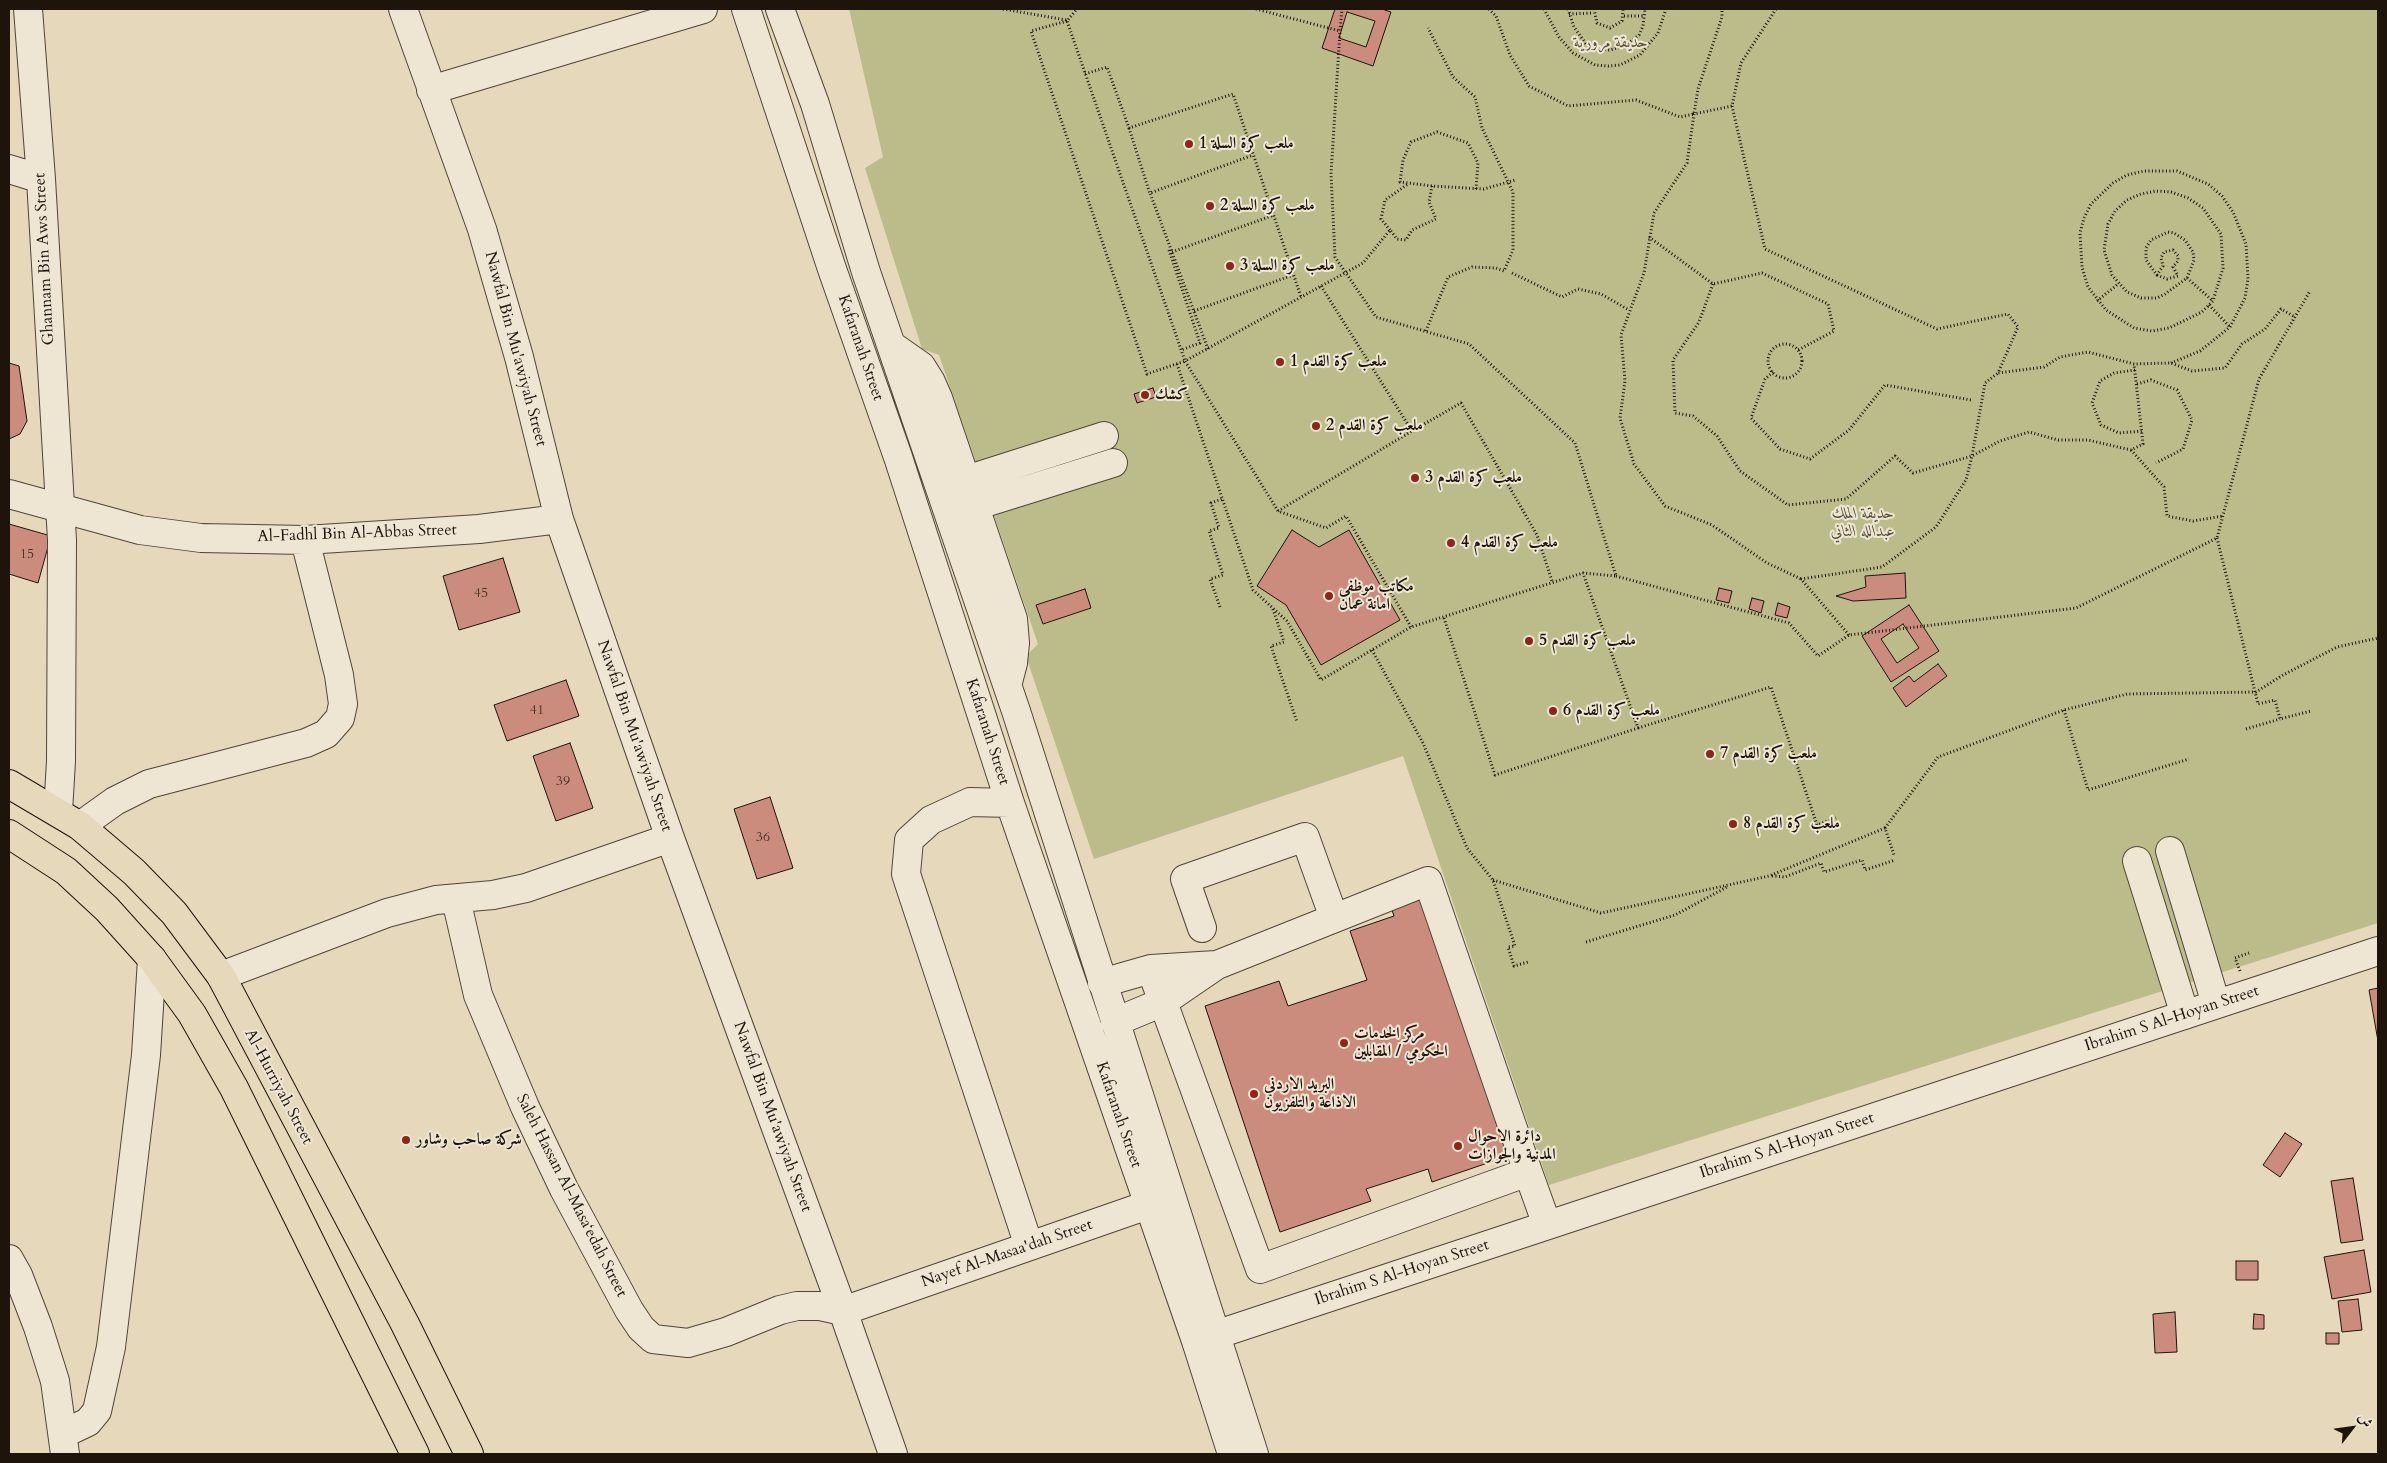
<!DOCTYPE html>
<meta charset="utf-8">
<style>
body{margin:0}
#map{position:relative;width:2387px;height:1463px;overflow:hidden;background:#e5d8bb;font-family:Cardo,Amiri,serif}
canvas{display:block}
.frame{position:absolute;inset:0;border:10px solid #1e140c;pointer-events:none}
.north{position:absolute;left:2327px;top:1403px;width:50px;height:50px;-webkit-text-stroke:4px #eee6d3;paint-order:stroke;rotate:60deg;font-size:14px;font-weight:700;line-height:20px;text-align:center;color:#1e140c}
.north::after{content:'';display:block;margin:auto;width:18px;height:22px;background:#1e140c;clip-path:polygon(50% 0,100% 100%,50% 72%,0 100%)}
</style>
<div id="map">
<canvas width="2387" height="1463"></canvas>
<div class="frame"></div>
<div class="north">ش</div>
</div>
<script>
const ctx = document.querySelector('canvas').getContext('2d');
ctx.lineJoin = 'round';
function fillPath(path, color) {
  ctx.fillStyle = color;
  ctx.fill(path, 'evenodd');
}
function toPath(rows) {
  const path = new Path2D();
  for (const r of rows) {
    if (r.length === 3) {
      path.moveTo(r[0] + r[2], r[1]);
      path.arc(r[0], r[1], r[2], 0, 2 * Math.PI);
      continue;
    }
    path.moveTo(r[0], r[1]);
    for (let i = 2; i < r.length; i += 2) path.lineTo(r[i], r[i + 1]);
  }
  return path;
}
function trace(path, color, width, dash) {
  ctx.strokeStyle = color;
  ctx.lineWidth = width;
  ctx.lineCap = dash ? 'butt' : 'round';
  ctx.setLineDash(dash || []);
  ctx.stroke(path);
}
function write(font, color, halo, rows, align = 'center') {
  ctx.font = font + ' Cardo,Amiri,serif';
  ctx.lineWidth = 4;
  ctx.setLineDash([]);
  ctx.textBaseline = 'middle';
  ctx.strokeStyle = halo;
  ctx.fillStyle = color;
  for (const [text, x, y, turn = 0] of rows) {
    ctx.save();
    ctx.translate(x, y);
    ctx.rotate((+turn || 0) * Math.PI / 180);
    ctx.textAlign = isNaN(turn) ? turn : align;
    if (halo) ctx.strokeText(text, 0, 0);
    ctx.fillText(text, 0, 0);
    ctx.restore();
  }
}
fillPath(toPath([
 [849,9,2378,9,2378,923,1549,1185,1403,756,1094,859,1026,656,1038,644,939,355,922,349,865,168,883,157]
]), '#bcbc8b');
const building = toPath([
 [1335,9,1382,9,1391,12,1373,66,1322,48,1335,9],
 [1347,12,1375,21,1366,47,1339,38,1347,12],
 [9,363,19,366,27,421,20,434,9,439,9,363],
 [1153,388,1156,397,1137,403,1134,394,1153,388],
 [9,524,51,536,38,583,9,574,9,524],
 [1292,530,1319,547,1349,530,1400,620,1321,665,1286,605,1257,586,1292,530],
 [503,558,520,612,459,630,443,576,503,558],
 [1905,573,1906,598,1853,601,1836,596,1866,587,1865,576,1905,573],
 [1719,588,1732,591,1729,603,1716,600,1719,588],
 [1085,589,1091,608,1043,624,1036,605,1085,589],
 [1752,598,1764,601,1761,613,1749,609,1752,598],
 [1778,603,1790,607,1787,618,1775,615,1778,603],
 [1909,605,1939,651,1891,682,1862,636,1909,605],
 [1903,624,1919,648,1897,663,1881,639,1903,624],
 [1938,664,1947,676,1906,707,1893,688,1909,676,1914,682,1938,664],
 [566,680,579,716,507,741,494,705,566,680],
 [570,743,593,808,556,821,533,756,570,743],
 [770,797,793,868,757,879,734,809,770,797],
 [1419,891,1508,1156,1432,1182,1428,1169,1366,1189,1371,1201,1280,1232,1205,1006,1279,981,1288,1006,1367,980,1350,931,1394,916,1389,901,1419,891],
 [2378,988,2378,1041,2369,990,2378,988],
 [2285,1133,2302,1144,2280,1177,2263,1165,2285,1133],
 [2353,1178,2363,1240,2341,1243,2331,1181,2353,1178],
 [2364,1250,2371,1292,2332,1299,2324,1257,2364,1250],
 [2236,1261,2258,1261,2258,1280,2236,1280,2236,1261],
 [2358,1299,2362,1330,2342,1332,2338,1301,2358,1299],
 [2175,1312,2177,1352,2155,1353,2153,1314,2175,1312],
 [2254,1314,2264,1315,2264,1329,2253,1329,2254,1314],
 [2326,1333,2339,1333,2339,1344,2326,1344,2326,1333]
]);
fillPath(building, '#cc8c7d');
trace(building, '#1e140c', 1);
const minor = toPath([
 [28,9,41,179,62,540,61,761,58,812],
 [403,9,482,229,519,357,559,519,670,838,843,1311,893,1454],
 [746,9,832,269,898,457,1010,803,1196,1341,1232,1454],
 [780,9,815,104,866,272,1016,711,1254,1454],
 [431,90,703,9],
 [9,169,41,179],
 [891,345,921,366,931,382,938,398,1013,619,1015,643,1013,663,1008,682],
 [966,480,1104,436],
 [9,494,140,530,201,538,305,540,479,529,559,519],
 [975,506,1113,463],
 [1010,803,970,802,931,820,909,840,906,874,1029,1246],
 [80,826,115,801,149,784,306,743,326,734,340,718,343,704,339,675,305,540],
 [2170,851,2216,1004],
 [2137,861,2185,1015],
 [456,899,478,995,525,1107,564,1189,629,1310,641,1328,653,1339,688,1343,726,1332,780,1310,797,1306,820,1306,843,1311,1165,1199],
 [1202,928,1185,879,1305,837,1334,918],
 [221,976,387,913,436,900,493,895,526,888,670,838],
 [1102,983,1151,969,1216,965],
 [1115,1022,1163,1002,1217,965,1428,881,1528,1172,1260,1269,1163,1002,1151,969],
 [1528,1172,1547,1225],
 [9,1259,18,1275,38,1327,55,1381,65,1454],
 [1197,1341,2378,951],
 [63,1434,88,1422,97,1411,111,1347,146,1055,152,959]
]);
const highway = toPath([
 [9,784,80,826,134,872,174,913,221,976,405,1324,469,1454],
 [9,834,66,871,107,909,152,959,192,1014,234,1088,415,1454]
]);
trace(minor, '#504538', 30);
trace(highway, '#1e140c', 30);
trace(toPath([
 [1003,9,1066,20],
 [1256,9,1340,31,1342,9],
 [1489,9,1496,16,1510,55,1529,86,1568,106,1636,100,1680,117,1694,114,1698,89,1722,17,1722,9],
 [1544,9,1559,37,1573,53,1595,65,1608,66,1620,65,1640,55,1658,33,1666,9],
 [1568,9,1574,27,1586,44,1594,48,1610,50,1625,46,1639,35,1643,26,1645,9],
 [1594,9,1597,23,1610,28,1622,21,1623,9],
 [1776,9,1741,63,1732,106,1694,114,1687,163,1654,213,1644,273,1621,335,1625,381,1620,418,1634,464,1665,506,1712,525,1767,563,1801,579],
 [1569,14,1593,13],
 [1624,16,1645,16],
 [1067,21,1031,31,1147,374,1185,361,1067,21,1077,9],
 [1085,74,1107,67,1129,128,1233,94,1301,297],
 [1732,106,1765,249,1937,329,2008,314,2018,327,1998,373,2044,367,2060,357,2088,352,2134,364,2171,363,2192,371,2225,368,2242,344,2265,329,2281,309,2295,317],
 [1129,128,1150,194],
 [1476,189,1478,163,1468,143,1437,132,1411,142,1403,160,1400,182,1432,186,1484,189,1515,180],
 [1390,230,1381,219,1385,200,1408,184],
 [1649,237,1713,284,1762,273,1828,304,1834,331,1798,350],
 [1169,250,1200,343,1181,350],
 [1172,252,1274,215],
 [1512,273,1562,297,1578,289,1601,294,1629,310],
 [2157,275,2167,279,2178,276,2173,267,2178,261,2178,256,2173,250,2164,252,2161,258,2163,266,2157,275,2146,260,2146,248,2151,240,2168,232,2174,233,2185,240,2193,252,2194,260,2187,278,2165,294,2157,298,2141,298,2127,292,2112,275,2104,250,2108,224,2115,211,2127,200,2141,194,2156,191,2171,192,2188,198,2203,208,2221,234,2223,268,2213,301,2202,312,2169,328,2152,331,2134,328,2106,310,2088,287,2082,267,2080,233,2084,218,2091,204,2113,183,2127,175,2144,171,2177,171,2208,184,2222,196,2233,212,2246,244,2248,279,2245,298,2230,327,2200,351,2171,363],
 [2187,278,2213,301],
 [1713,284,1699,322,1673,360,1675,413,1693,416,1717,436,1740,471,1788,505,1846,499,1895,456,1913,473,1972,456,1985,383,1998,373],
 [1321,286,1412,431,1461,403,1537,535,1552,581],
 [2097,301,2118,284],
 [2209,305,2230,327],
 [1194,311,1293,275],
 [1426,331,1448,277,1472,267,1496,268,1504,271,1513,250,1513,192,1482,128,1475,97,1453,77,1428,28],
 [1785,361,17],
 [1208,349,1150,193,1253,155],
 [1177,364,1253,590,1287,621,1321,680,1411,627,1583,573,1616,576,1575,443,1469,344,1376,317,1335,257,1331,174,1340,31],
 [2135,370,2114,373,2100,381,2092,403,2101,425,2119,433,2142,431],
 [1773,372,1765,379,1751,418,1780,449,1810,459,1849,430,1885,385,1971,400],
 [2137,384,2151,380,2177,390,2192,420,2183,449,2156,463],
 [2131,450,2164,487,2167,516,2193,521,2223,516],
 [1278,511,1412,431],
 [2217,538,2258,704,2275,700,2280,719,2311,711],
 [1616,576,1789,623,1818,656,1849,635,2076,608,2217,538,2259,379,2310,291],
 [1220,607,1210,579,1223,575,1209,531,1219,528,1211,503,1222,499],
 [1273,609,1284,642,1271,646,1297,722],
 [1444,618,1495,775,1638,728,1583,573],
 [1411,627,1346,516,1326,528,1278,511,1185,361,1363,263,1390,230,1397,239,1406,240,1412,230,1436,219,1429,202,1432,186],
 [1849,635,1801,579,1882,567,1936,527,1966,480,1972,456,2000,441,2029,432,2058,440,2088,440,2131,450,2143,444,2134,364],
 [1372,650,1423,743,1467,848,1493,880,1515,946,1508,947,1514,966,1528,962],
 [2064,710,2088,790,2189,759],
 [1638,728,1771,687,1817,825,1836,818],
 [2246,729,2280,719],
 [1885,828,1938,757,2064,710,2127,694,2256,692,2283,675,2337,647,2378,638],
 [1772,876,1785,877,1821,863,1824,872,1862,860,1865,870,1895,860],
 [1493,880,1601,913,1769,876,1885,828,1894,855],
 [1586,942,1675,915,1727,887],
 [2240,971,2235,958,2249,953]
]), '#1e140c', 3, [1, 2.5]);
trace(minor, '#eee6d3', 28);
trace(highway, '#e5d8bb', 28);
for (const [x, y, r, color] of [
 [1189,144,5,"#8f2418"],
 [1210,206,5,"#8f2418"],
 [1230,266,5,"#8f2418"],
 [1280,362,5,"#8f2418"],
 [1145,395,5,"#8f2418"],
 [1316,426,5,"#8f2418"],
 [1415,478,5,"#8f2418"],
 [1451,543,5,"#8f2418"],
 [1329,596,5,"#8f2418"],
 [1529,641,5,"#8f2418"],
 [1553,711,5,"#8f2418"],
 [1710,754,5,"#8f2418"],
 [1733,824,5,"#8f2418"],
 [1344,1043,5,"#8f2418"],
 [1254,1094,5,"#8f2418"],
 [406,1140,5,"#8f2418"],
 [1458,1146,5,"#8f2418"]
]) {
  const dot = new Path2D();
  dot.arc(x, y, r, 0, 2 * Math.PI);
  ctx.fillStyle = color;
  ctx.fill(dot);
  trace(dot, '#eee6d3', 2);
}
write('14px', '#4a3228', null, [
 ["15",27,555],
 ["45",481,594],
 ["41",537,711],
 ["39",563,782],
 ["36",763,838]
]);
write('italic 16px', '#554f38', '#eee6d3', [
 ["حديقة مرورية",1611,43],
 ["حديقة الملك",1863,514],
 ["عبدالله الثاني",1863,532]
]);
write('bold 16px', '#1e140c', '#eee6d3', [
 ["ملعب كرة السلة 1",1199,144],
 ["ملعب كرة السلة 2",1220,206],
 ["ملعب كرة السلة 3",1240,266],
 ["ملعب كرة القدم 1",1290,362],
 ["كشك",1155,395],
 ["ملعب كرة القدم 2",1326,426],
 ["ملعب كرة القدم 3",1425,478],
 ["ملعب كرة القدم 4",1461,543],
 ["مكاتب موظفي",1339,587],
 ["امانة عمان",1339,605],
 ["ملعب كرة القدم 5",1539,641],
 ["ملعب كرة القدم 6",1563,711],
 ["ملعب كرة القدم 7",1720,754],
 ["ملعب كرة القدم 8",1743,824],
 ["مركز الخدمات",1354,1034],
 ["الحكومي / المقابلين",1354,1052],
 ["البريد الاردني",1264,1085],
 ["الاذاعة والتلفزيون",1264,1103],
 ["دائرة الاحوال",1468,1137],
 ["المدنية والجوازات",1468,1155],
 ["شركة صاحب وشاور",416,1140]
], 'left');
write('16px', '#1e140c', '#eee6d3', [
 ["Ghannam Bin Aws Street",45,259,-93],
 ["Kafaranah Street",860,348,71],
 ["Nawfal Bin Mu'awiyah Street",515,349,75],
 ["Al-Fadhl Bin Al-Abbas Street",357,534,-2],
 ["Kafaranah Street",987,732,72],
 ["Nawfal Bin Mu'awiyah Street",634,736,71],
 ["Ibrahim S Al-Hoyan Street",2172,1019,-18],
 ["Al-Hurriyah Street",278,1087,62],
 ["Kafaranah Street",1118,1115,71],
 ["Nawfal Bin Mu'awiyah Street",772,1117,70],
 ["Ibrahim S Al-Hoyan Street",1787,1146,-18],
 ["Saleh Hassan Al-Masa‘edah Street",571,1196,63],
 ["Nayef Al-Masaa'dah Street",1007,1254,-19],
 ["Ibrahim S Al-Hoyan Street",1402,1273,-18]
]);
</script>
